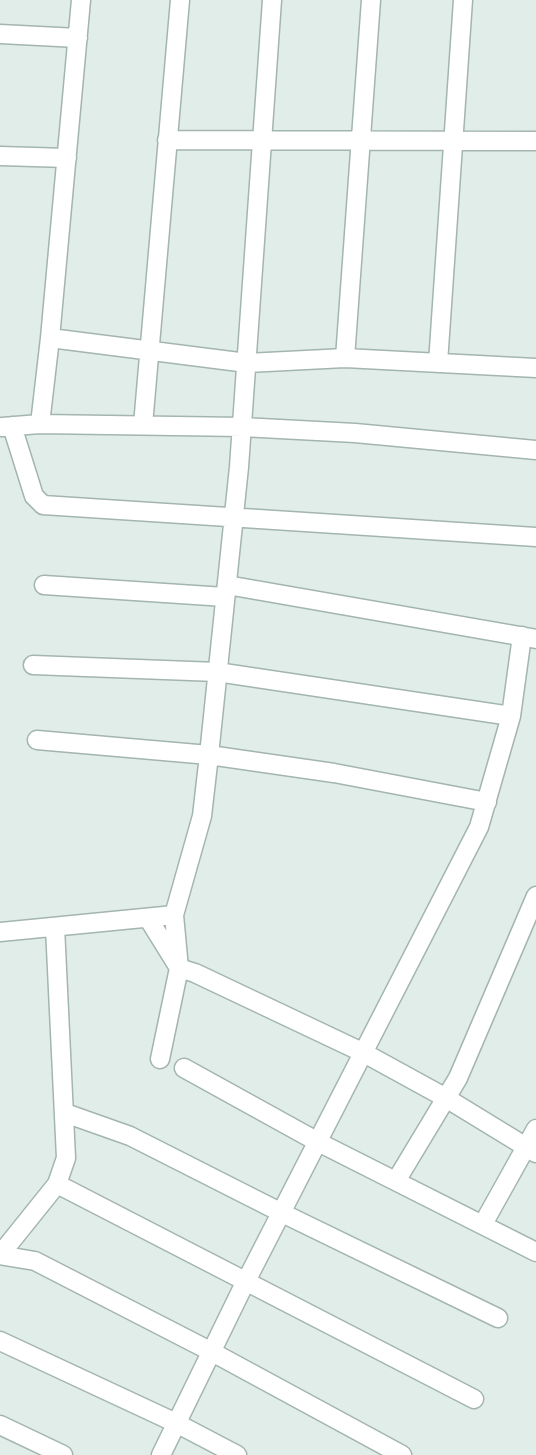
<!DOCTYPE html>
<style>
body{margin:0}
canvas{display:block;background:#e1ede8}
</style>
<canvas width="536" height="1455"></canvas>
<script>
const ctx = document.querySelector('canvas').getContext('2d');
ctx.lineJoin = 'round';
function toPath(rows) {
  const path = new Path2D();
  for (const r of rows) {
    path.moveTo(r[0], r[1]);
    for (let i = 2; i < r.length; i += 2) path.lineTo(r[i], r[i + 1]);
  }
  return path;
}
function trace(path, color, width, dash) {
  ctx.strokeStyle = color;
  ctx.lineWidth = width;
  ctx.lineCap = dash ? 'butt' : 'round';
  ctx.setLineDash(dash || []);
  ctx.stroke(path);
}
const minor = toPath([
 [0,34,78,38],
 [167,140,536,141],
 [0,156,67,158],
 [50,338,247,363,345,358,536,368],
 [345,358,371,0],
 [438,363,463,0],
 [40,424,50,338,81,0],
 [143,425,180,0],
 [12,426,34,496,43,505,536,537],
 [2,427,40,424,242,427,355,433,536,450],
 [44,585,225,597],
 [227,585,536,639],
 [33,665,217,672,511,716],
 [37,740,209,755,334,773,487,802],
 [148,918,179,968,195,973,364,1053,446,1098,536,1153],
 [0,932,174,915,202,816,209,755,239,467,272,0],
 [160,1059,179,968,174,915],
 [184,1068,318,1142,536,1252],
 [65,1113,130,1136,282,1213,498,1318],
 [396,1181,458,1078,536,896],
 [57,1184,474,1399],
 [483,1224,536,1129],
 [0,1255,35,1261,212,1352,402,1455],
 [0,1255,57,1184,66,1158,55,927],
 [0,1341,176,1423,237,1455],
 [0,1425,63,1455],
 [161,1455,242,1289,479,827,511,716,522,636]
]);
trace(minor, '#a3b5b0', 21);
trace(minor, '#fff', 18);
</script>
